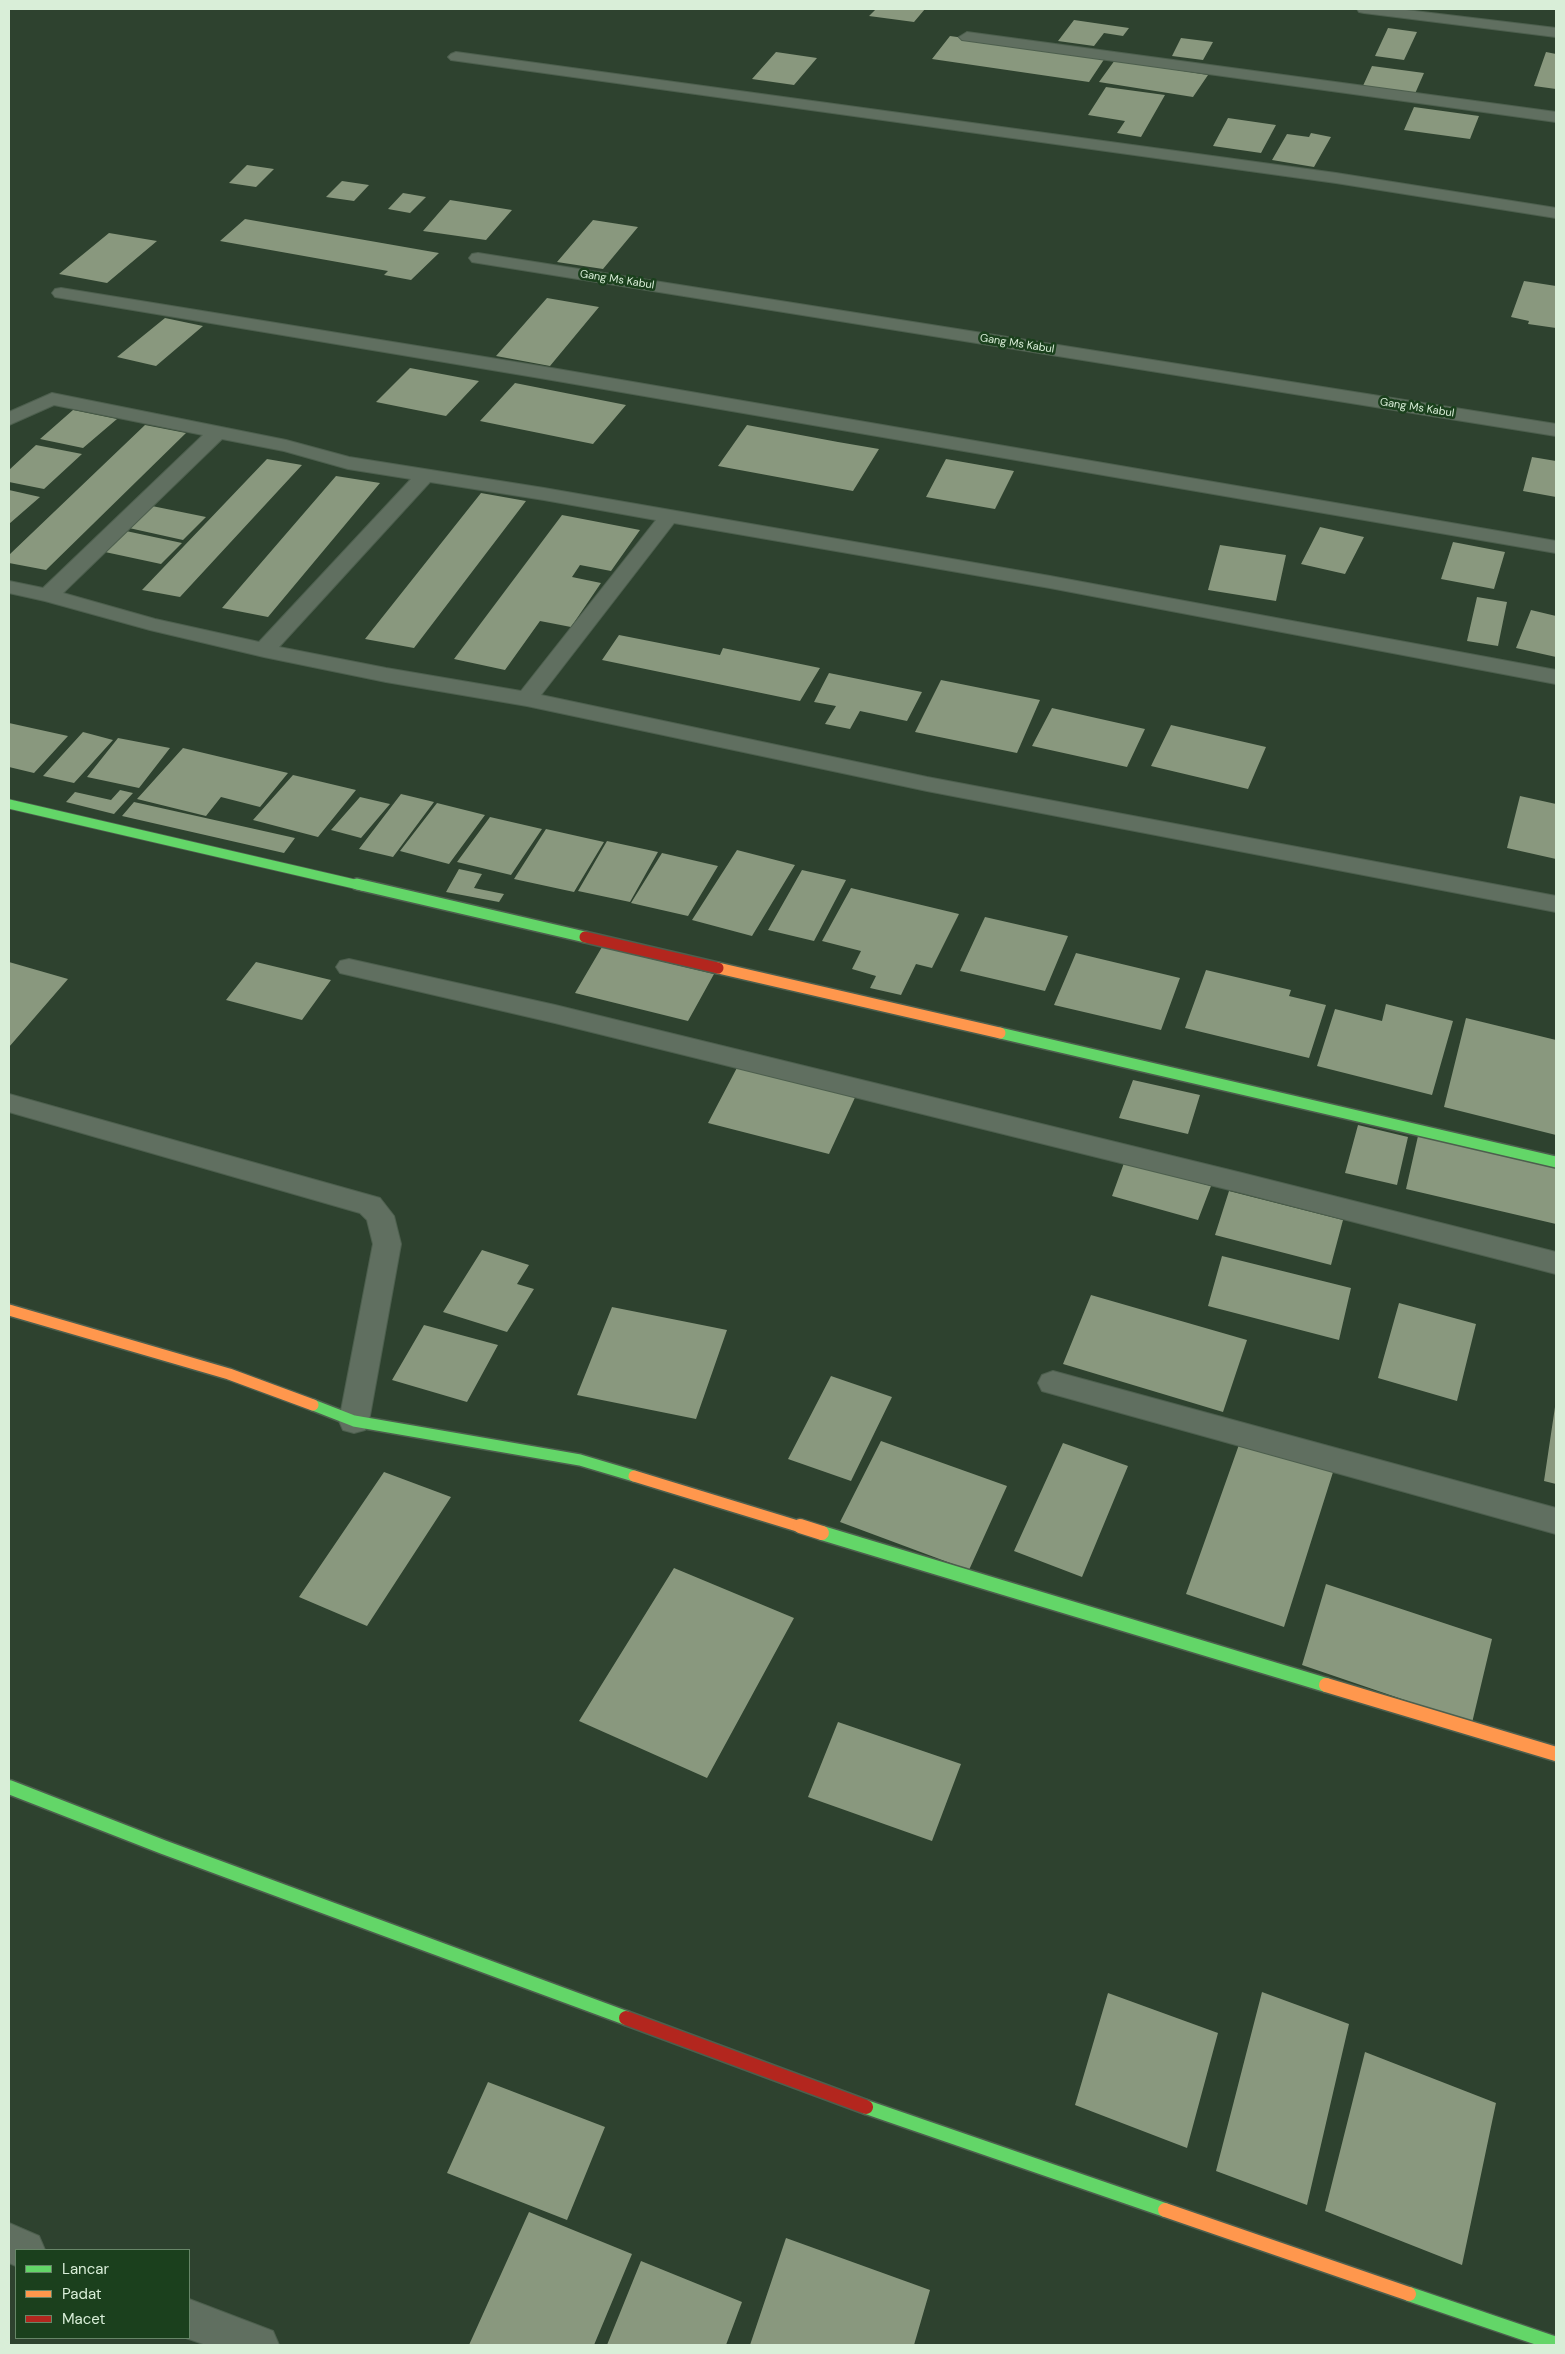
<!DOCTYPE html>
<style>
body{margin:0}
#map{position:relative;width:1565px;height:2354px;overflow:hidden;background:#2e422f;font-family:"DM Sans",sans-serif}
canvas{display:block}
.frame{position:absolute;inset:0;border:10px solid #d9eed8;pointer-events:none}
.legend{position:absolute;left:15px;top:2249px;width:175px;height:90px;box-sizing:border-box;background:#1b401d;border:1px solid #678668;margin:0;padding:6px 9px;list-style:none;font-size:15px;color:#d9eed8}
.legend li{display:flex;align-items:center;gap:10px;height:25px}
.legend b{width:25px;border:1px solid #678668}
</style>
<div id="map">
<canvas width="1565" height="2354"></canvas>
<div class="frame"></div>
<ul class="legend">
<li><b style="height:6px;background:#63d668"></b>Lancar</li>
<li><b style="height:6px;background:#ff974d"></b>Padat</li>
<li><b style="height:6px;background:#b3261e"></b>Macet</li>
</ul>
</div>
<script>
const ctx = document.querySelector('canvas').getContext('2d');
ctx.lineJoin = 'round';
function fillPath(path, color) {
  ctx.fillStyle = color;
  ctx.fill(path, 'evenodd');
}
function toPath(rows) {
  const path = new Path2D();
  for (const r of rows) {
    path.moveTo(r[0], r[1]);
    for (let i = 2; i < r.length; i += 2) path.lineTo(r[i], r[i + 1]);
  }
  return path;
}
function trace(path, color, width, dash) {
  ctx.strokeStyle = color;
  ctx.lineWidth = width;
  ctx.lineCap = dash ? 'butt' : 'round';
  ctx.setLineDash(dash || []);
  ctx.stroke(path);
}
function write(font, color, halo, rows, align = 'center') {
  ctx.font = font + ' "DM Sans",sans-serif';
  ctx.lineWidth = 5;
  ctx.setLineDash([]);
  ctx.textBaseline = 'middle';
  ctx.strokeStyle = halo;
  ctx.fillStyle = color;
  for (const [text, x, y, turn = 0] of rows) {
    ctx.save();
    ctx.translate(x, y);
    ctx.rotate((+turn || 0) * Math.PI / 180);
    ctx.textAlign = isNaN(turn) ? turn : align;
    if (halo) ctx.strokeText(text, 0, 0);
    ctx.fillText(text, 0, 0);
    ctx.restore();
  }
}
fillPath(toPath([
 [876,9,925,9,914,22,869,16],
 [1074,20,1129,28,1123,36,1104,33,1094,46,1058,41],
 [1388,28,1417,32,1404,60,1375,56],
 [950,36,1105,58,1089,82,932,59],
 [1181,38,1213,42,1203,60,1172,56],
 [776,52,817,58,794,85,752,79],
 [1546,52,1556,54,1556,89,1534,86],
 [1115,60,1208,75,1193,97,1099,82],
 [1372,66,1424,73,1414,96,1362,88],
 [1106,87,1165,95,1141,137,1117,133,1125,121,1088,115],
 [1414,107,1479,116,1470,139,1404,130],
 [1228,118,1276,125,1261,153,1213,146],
 [1311,133,1331,137,1314,167,1272,160,1287,134,1309,137],
 [247,165,274,169,256,187,229,183],
 [342,181,369,185,354,201,326,197],
 [403,193,426,197,410,213,388,209],
 [450,200,512,210,486,240,423,231],
 [245,219,439,253,411,280,384,275,388,271,220,241],
 [593,220,638,227,603,269,557,262],
 [109,233,157,241,107,283,59,274],
 [1524,281,1556,286,1556,328,1528,324,1529,321,1511,317],
 [547,298,599,307,550,366,496,356],
 [165,318,203,326,156,366,117,357],
 [410,368,479,381,446,416,376,402],
 [515,383,626,405,593,444,480,421],
 [73,410,117,419,83,448,40,439],
 [145,425,186,433,46,570,9,563,9,555],
 [747,425,838,442,879,449,853,491,718,466],
 [36,445,82,454,44,489,9,482,9,470],
 [1532,457,1556,461,1556,497,1523,491],
 [267,459,302,465,180,597,142,590],
 [946,459,1014,471,995,509,926,497],
 [336,476,380,483,268,617,222,608],
 [9,490,40,497,9,524],
 [481,493,526,501,414,648,365,639],
 [152,506,206,517,183,540,129,528],
 [562,515,640,530,611,571,580,565,572,577,601,583,571,627,540,621,505,670,454,659],
 [1320,527,1364,537,1345,574,1301,564],
 [126,531,182,543,161,564,105,552],
 [1453,542,1505,552,1494,589,1441,579],
 [1220,545,1286,555,1276,601,1208,590],
 [1477,597,1507,602,1498,646,1467,641],
 [1531,610,1556,616,1556,657,1516,648],
 [619,635,720,655,723,648,820,668,800,701,602,660],
 [829,673,922,692,907,721,860,711,850,729,825,724,836,706,814,702],
 [941,680,1040,700,1017,753,915,732],
 [1052,708,1145,729,1127,767,1032,746],
 [9,723,68,736,34,773,9,767],
 [1171,725,1266,747,1248,789,1151,766],
 [83,732,113,740,74,783,43,776],
 [118,738,170,748,139,788,87,777],
 [183,748,288,773,260,807,221,797,206,816,137,799],
 [293,775,356,790,318,837,253,820],
 [120,790,133,793,114,814,66,802,75,792,111,800],
 [401,794,434,802,393,857,359,849],
 [1520,796,1556,804,1556,859,1507,848],
 [360,797,390,804,361,838,331,830],
 [134,802,295,838,284,853,122,816],
 [437,803,485,815,449,864,400,851],
 [490,817,542,829,511,875,457,862],
 [546,829,604,842,574,892,514,879],
 [607,841,658,852,630,902,578,891],
 [737,850,795,865,752,936,692,920],
 [662,853,718,866,688,916,631,903],
 [459,869,482,874,474,888,504,894,499,902,446,892],
 [802,870,846,880,814,941,768,930],
 [851,888,959,914,932,968,916,964,901,995,870,988,876,976,852,969,861,951,822,941],
 [985,917,1068,936,1045,991,960,971],
 [602,947,714,974,688,1021,575,993],
 [1076,953,1180,978,1161,1030,1054,1005],
 [9,962,68,979,9,1047],
 [256,962,331,980,302,1020,226,1000],
 [1206,970,1291,990,1289,996,1326,1005,1309,1058,1185,1028],
 [1386,1004,1453,1021,1432,1095,1317,1066,1335,1009,1382,1021],
 [1466,1018,1556,1040,1556,1135,1444,1107],
 [740,1062,858,1091,829,1154,708,1123],
 [1133,1080,1200,1095,1188,1134,1119,1118],
 [1358,1125,1408,1137,1397,1185,1345,1173],
 [1418,1136,1556,1168,1556,1224,1406,1189],
 [1124,1163,1211,1186,1198,1220,1112,1196],
 [1229,1191,1343,1220,1331,1265,1215,1235],
 [482,1250,529,1265,517,1284,534,1289,507,1332,443,1312],
 [1222,1256,1351,1288,1339,1340,1208,1306],
 [1091,1295,1247,1340,1223,1412,1063,1364],
 [1399,1303,1476,1324,1457,1401,1378,1378],
 [612,1307,727,1330,696,1419,577,1395],
 [424,1325,498,1345,467,1402,392,1380],
 [831,1376,892,1397,851,1481,788,1459],
 [1555,1407,1556,1407,1556,1484,1544,1481],
 [1241,1439,1334,1469,1284,1627,1186,1594],
 [881,1441,1007,1486,969,1570,840,1522],
 [1063,1443,1128,1466,1082,1577,1014,1551],
 [384,1472,451,1497,367,1626,299,1597],
 [674,1568,794,1618,707,1778,579,1721],
 [1326,1584,1492,1639,1472,1723,1302,1665],
 [838,1722,961,1764,932,1841,808,1797],
 [1262,1992,1349,2024,1307,2205,1216,2171],
 [1108,1993,1218,2033,1187,2148,1075,2105],
 [1365,2052,1496,2103,1462,2265,1325,2211],
 [488,2082,605,2127,567,2220,447,2173],
 [529,2212,632,2254,594,2345,469,2345],
 [786,2238,930,2290,914,2345,750,2345],
 [641,2261,742,2302,726,2345,607,2345]
]), '#89987e');
const street = toPath([
 [1357,9,1398,9,1556,28,1556,37,1364,13,1359,12,1357,9],
 [967,32,1556,112,1556,122,962,40,959,37,967,32],
 [456,52,1336,173,1556,208,1556,218,1336,183,451,60,448,57,451,54,456,52],
 [478,253,1556,424,1556,436,472,262,469,258,472,254,478,253],
 [61,288,540,366,1556,541,1556,553,540,378,55,297,52,293,55,289,61,288],
 [52,393,286,440,349,457,544,488,1050,576,1556,670,1556,684,1050,588,674,523,541,695,927,777,1556,896,1556,912,927,791,527,706,386,682,264,657,150,630,45,601,9,593,9,581,43,588,203,435,54,405,9,425,9,412,52,393],
 [222,439,284,451,348,469,411,479,259,642,155,619,63,593,222,439],
 [430,482,544,500,656,520,521,691,386,668,279,647,430,482],
 [349,959,555,1005,1242,1173,1556,1252,1556,1274,1242,1193,555,1023,340,973,336,967,340,961,349,959],
 [9,1094,380,1198,394,1216,401,1244,369,1421,365,1430,354,1433,343,1430,339,1421,373,1244,367,1220,360,1213,9,1112,9,1094],
 [1053,1371,1556,1508,1556,1534,1042,1391,1038,1383,1042,1375,1053,1371],
 [9,2223,39,2236,45,2250,16,2250,16,2266,9,2263,9,2223],
 [189,2299,273,2331,279,2345,206,2345,186,2338,189,2338,189,2299]
]);
const fastFar2 = toPath([
 [9,804,363,886]
]);
const fastFar1 = toPath([
 [357,884,585,937],
 [1000,1033,1556,1162],
 [313,1405,354,1421,580,1460,634,1476]
]);
const fast = toPath([
 [822,1533,1326,1685],
 [9,1787,163,1847,626,2018],
 [866,2107,1165,2210],
 [1409,2294,1556,2344]
]);
const slowFar1 = toPath([
 [718,968,1000,1033],
 [9,1310,229,1374,313,1405],
 [634,1476,804,1528]
]);
const slow = toPath([
 [800,1526,822,1533],
 [1326,1685,1556,1754],
 [1165,2210,1409,2294]
]);
const jamFar1 = toPath([
 [585,937,718,968]
]);
const jam = toPath([
 [626,2018,866,2107]
]);
trace(street, '#4d5f4e', 2);
trace(fastFar2, '#4d5f4e', 11);
trace(fastFar1, '#4d5f4e', 14);
trace(fast, '#4d5f4e', 17);
trace(slowFar1, '#4d5f4e', 14);
trace(slow, '#4d5f4e', 17);
trace(jamFar1, '#4d5f4e', 14);
trace(jam, '#4d5f4e', 17);
fillPath(street, '#606f60');
trace(fastFar2, '#63d668', 9);
trace(fastFar1, '#63d668', 11);
trace(fast, '#63d668', 14);
trace(slowFar1, '#ff974d', 11);
trace(slow, '#ff974d', 14);
trace(jamFar1, '#b3261e', 11);
trace(jam, '#b3261e', 14);
write('11px', '#d9eed8', '#1b401d', [
 ["Gang Ms Kabul",617,280,9],
 ["Gang Ms Kabul",1017,344,9],
 ["Gang Ms Kabul",1417,408,9]
]);
</script>
